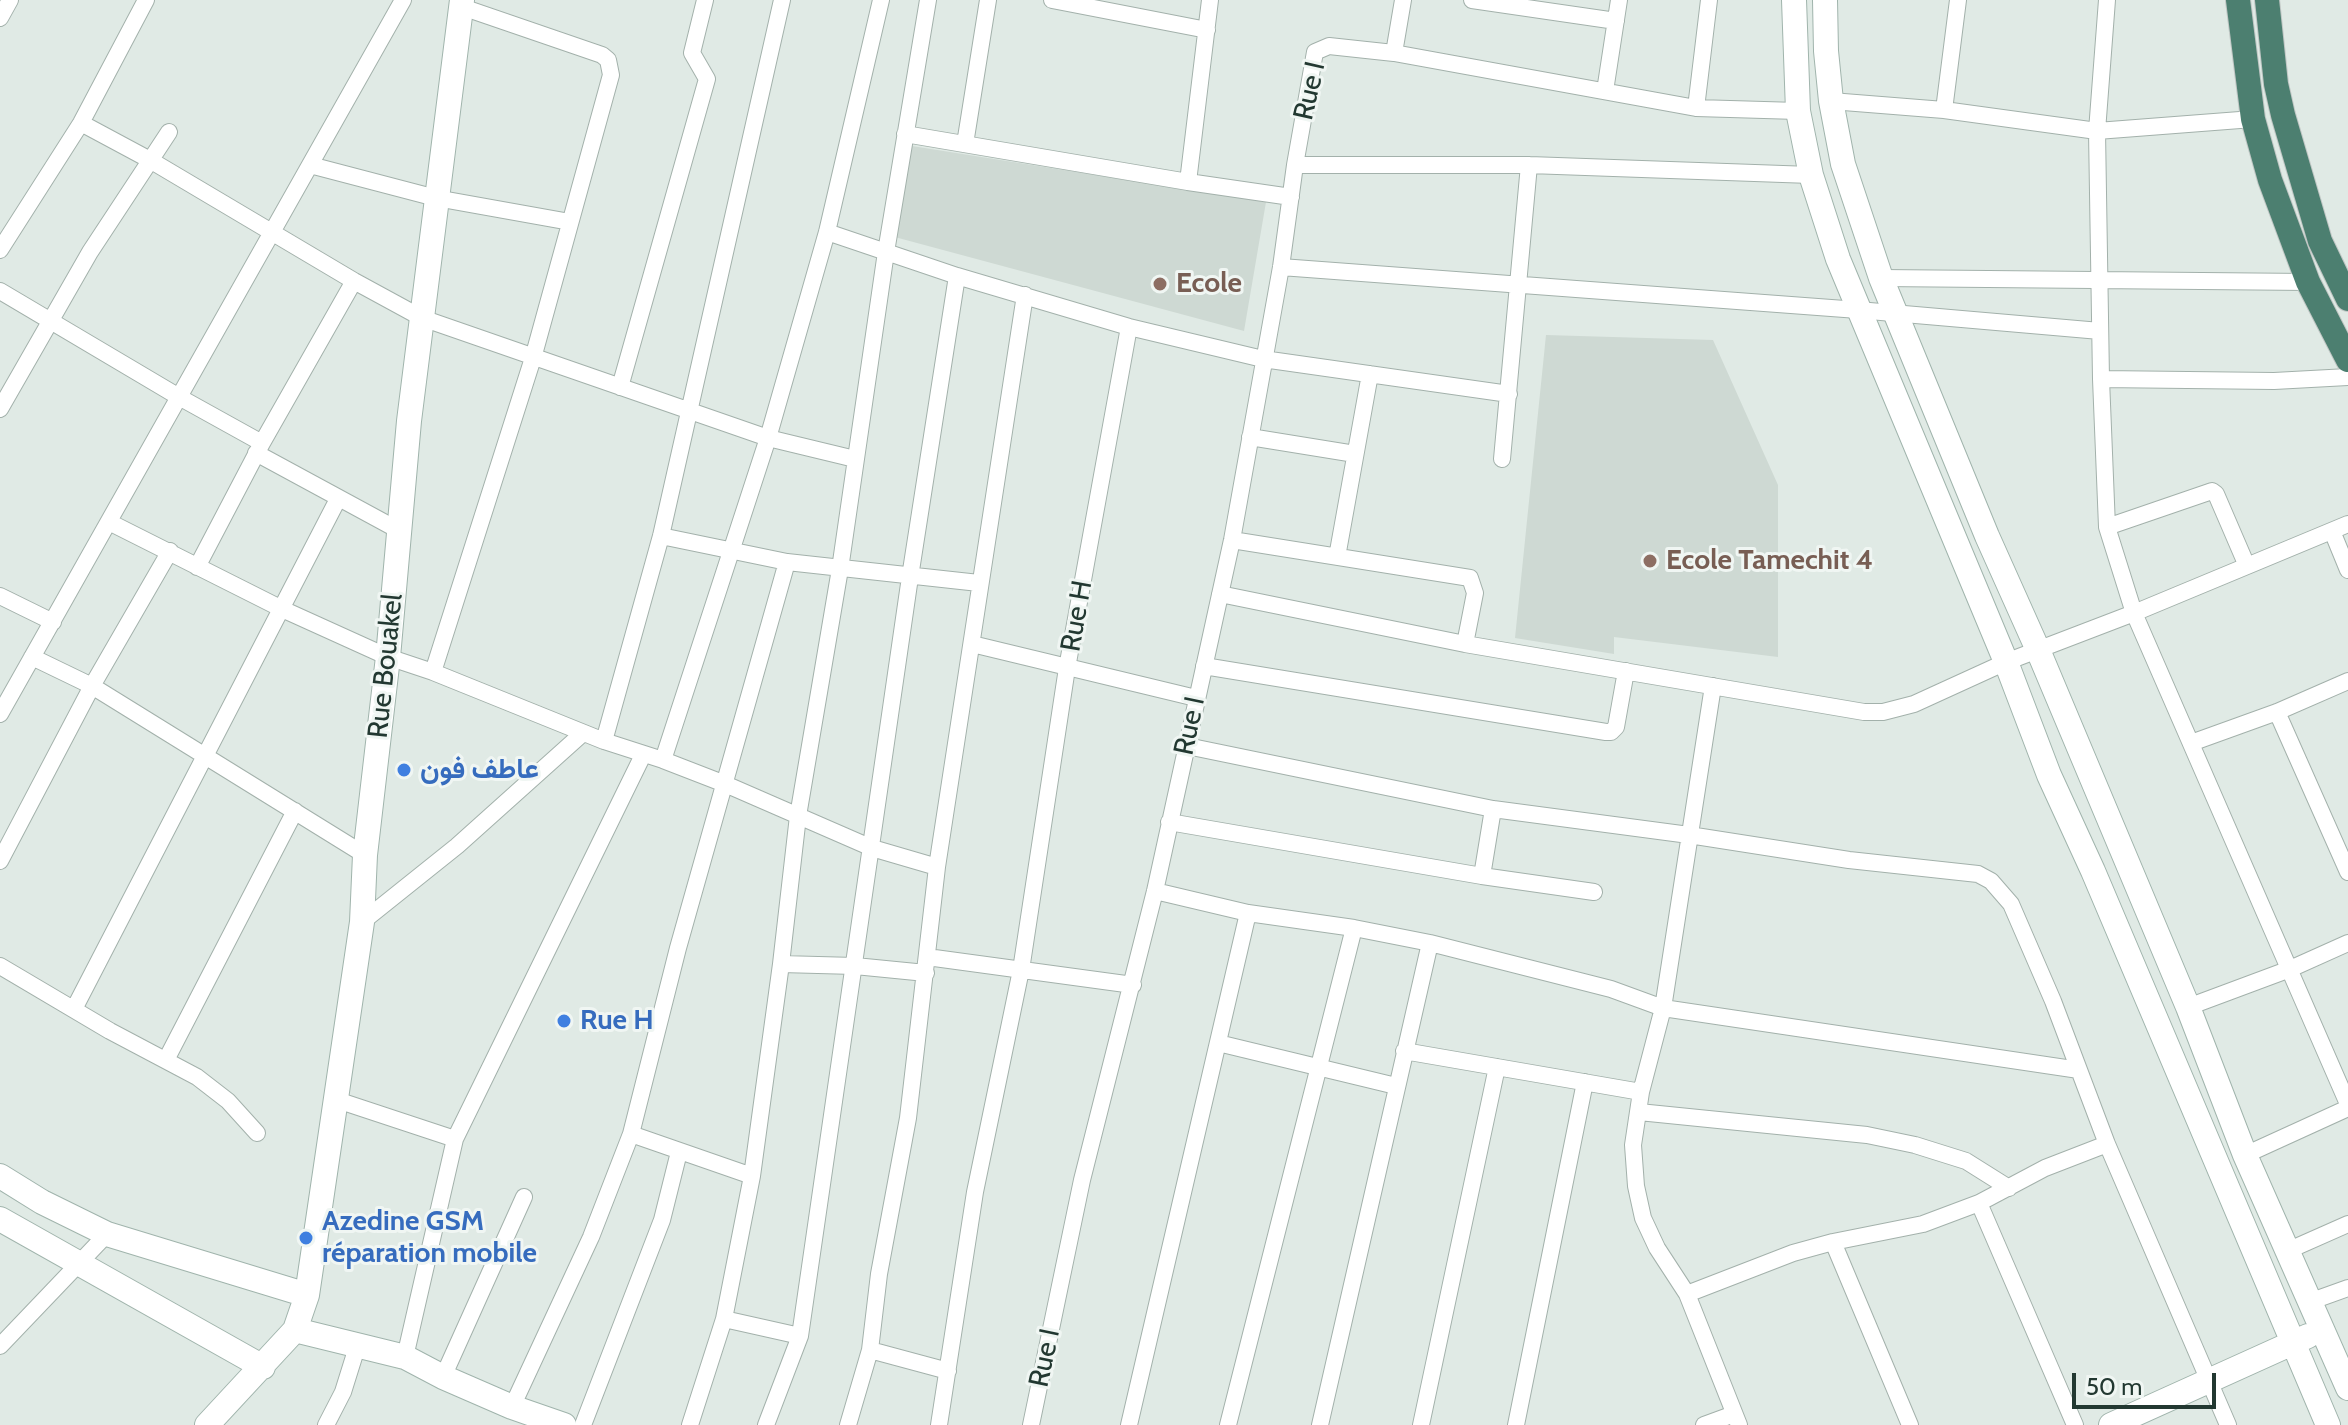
<!DOCTYPE html>
<meta charset="utf-8">
<style>
body{margin:0}
#map{position:relative;width:2348px;height:1425px;overflow:hidden;background:#e0eae5;font-family:Cabin,sans-serif}
canvas{display:block}
.scale{position:absolute;left:2072px;top:1373px;width:144px;height:36px;box-sizing:border-box;border:4px solid #223831;border-top:0;padding-left:10px;font-size:24px;line-height:28px;white-space:nowrap;color:#223831;-webkit-text-stroke:6px #f0f6f3;paint-order:stroke}
</style>
<div id="map">
<canvas width="2348" height="1425"></canvas>
<div class="scale">50 m</div>
</div>
<script>
const ctx = document.querySelector('canvas').getContext('2d');
ctx.lineJoin = 'round';
function fillPath(path, color) {
  ctx.fillStyle = color;
  ctx.fill(path, 'evenodd');
}
function toPath(rows) {
  const path = new Path2D();
  for (const r of rows) {
    path.moveTo(r[0], r[1]);
    for (let i = 2; i < r.length; i += 2) path.lineTo(r[i], r[i + 1]);
  }
  return path;
}
function trace(path, color, width, dash) {
  ctx.strokeStyle = color;
  ctx.lineWidth = width;
  ctx.lineCap = dash ? 'butt' : 'round';
  ctx.setLineDash(dash || []);
  ctx.stroke(path);
}
function write(font, color, halo, rows, align = 'center') {
  ctx.font = font + ' Cabin,Vazirmatn,sans-serif';
  ctx.lineWidth = 6;
  ctx.setLineDash([]);
  ctx.textBaseline = 'middle';
  ctx.strokeStyle = halo;
  ctx.fillStyle = color;
  for (const [text, x, y, turn = 0] of rows) {
    ctx.save();
    ctx.translate(x, y);
    ctx.rotate((+turn || 0) * Math.PI / 180);
    ctx.textAlign = isNaN(turn) ? turn : align;
    if (halo) ctx.strokeText(text, 0, 0);
    ctx.fillText(text, 0, 0);
    ctx.restore();
  }
}
fillPath(toPath([
 [912,146,1266,202,1244,331,891,236],
 [1546,335,1713,340,1778,485,1778,657,1614,637,1614,654,1515,638]
]), '#ced9d3');
const minor = toPath([
 [1052,0,1207,30],
 [1210,0,1188,182,1291,197],
 [1472,0,1616,21],
 [2107,0,2097,131,2101,379,2107,527,2134,613,2348,1104],
 [0,18,10,0],
 [1394,53,1403,0],
 [1605,91,1619,0],
 [1831,101,1944,110,2097,131,2253,119],
 [1696,108,1709,0],
 [1944,110,1958,0],
 [81,123,150,160,354,281,422,318,768,438,855,459],
 [905,134,1188,182],
 [965,144,988,0],
 [310,165,436,198,570,222],
 [1295,165,1529,165,1811,175],
 [827,232,957,276,1129,327,1263,359,1509,394],
 [0,250,81,123,146,0],
 [1281,267,1858,310,2100,331],
 [1881,278,2308,282],
 [0,291,179,397,262,443],
 [2101,379,2274,381,2348,377],
 [620,387,707,79,692,53,705,0],
 [0,409,90,252,169,132],
 [1250,437,1355,454],
 [256,453,400,531],
 [1502,459,1529,165],
 [109,522,282,609,388,657,433,672,604,741,663,760,725,784,872,848,937,867],
 [2107,527,2212,491,2216,494,2247,566],
 [2332,531,2348,570],
 [661,536,787,562,979,583],
 [1232,540,1470,578,1475,593,1465,644],
 [1337,557,1370,374],
 [197,567,262,443,354,281],
 [1220,594,1465,644,1864,712,1883,712,1914,704,2006,662,2134,613,2348,524],
 [0,596,53,622],
 [972,644,1196,698],
 [32,657,92,686,365,855],
 [1204,666,1606,732,1611,732,1616,727,1626,671],
 [433,672,533,358,611,75,608,60,602,55,462,7],
 [1713,686,1663,1008,1641,1092,1633,1145,1636,1186,1643,1218,1657,1248,1687,1294,1739,1425],
 [2277,712,2348,872],
 [0,714,403,0],
 [604,741,661,536,782,0],
 [2191,743,2277,712,2348,681],
 [1187,746,1493,809,1689,835,1849,860,1978,874,1991,881,2011,904,2053,1001,2107,1144,2228,1425],
 [663,760,768,438,827,232,881,0],
 [1169,822,1482,876,1594,892],
 [0,861,92,686,170,551],
 [1482,876,1493,809],
 [1155,891,1248,913,1354,928,1430,943,1611,989,1663,1008,2079,1070],
 [362,922,457,846,583,733],
 [927,957,1133,985],
 [781,964,855,966,926,973],
 [0,966,110,1031,197,1077,228,1101,257,1133],
 [2188,1007,2290,969,2348,943],
 [74,1009,338,499],
 [1218,1043,1396,1086],
 [1404,1051,1641,1092],
 [166,1060,295,811],
 [337,1100,455,1139],
 [1639,1112,1867,1135,1915,1145,1966,1161,2009,1188],
 [631,1134,752,1176],
 [2245,1155,2348,1108],
 [1979,1203,2075,1425],
 [1833,1242,1910,1425],
 [2287,1251,2348,1224],
 [1687,1294,1793,1253,1833,1242,1923,1224,1979,1203,2045,1168,2107,1144],
 [2309,1302,2348,1288],
 [724,1319,800,1336],
 [0,1346,107,1234],
 [870,1350,948,1371],
 [405,1357,455,1139,643,755],
 [443,1377,524,1197],
 [512,1407,591,1237,631,1134,678,948,787,562],
 [326,1425,343,1392,358,1344],
 [583,1425,662,1220,679,1152],
 [690,1425,724,1319,752,1176,781,964,798,816,840,569,886,252,928,0],
 [766,1425,800,1336,910,577,957,276],
 [848,1425,870,1350,879,1274,908,1118,937,867,1025,295],
 [939,1425,975,1192,1021,970,1067,668,1129,327],
 [1031,1425,1082,1180,1155,891,1232,540,1281,267,1295,165,1315,52,1329,46,1394,53,1696,108,1798,111],
 [1129,1425,1248,913],
 [1228,1425,1354,928],
 [1320,1425,1430,943],
 [1421,1425,1497,1067],
 [1516,1425,1585,1082],
 [1704,1425,1734,1414]
]);
const secondary = toPath([
 [1794,0,1798,111,1811,175,1838,259,2006,662,2049,775,2093,871,2328,1425],
 [1825,0,1826,51,1831,101,1843,164,1881,278,1987,536,2038,650,2188,1007,2245,1155,2348,1388],
 [0,1176,42,1202,107,1234,307,1295],
 [0,1219,263,1367],
 [295,1330,405,1357,443,1377,512,1407,564,1425],
 [207,1425,295,1330,307,1295,362,922,365,855,388,657,409,421,462,0],
 [2111,1425,2308,1336]
]);
const trunk = toPath([
 [2238,0,2253,119,2270,180,2308,282,2348,360],
 [2267,0,2276,84,2283,115,2320,241,2348,299]
]);
trace(minor, '#a3b1ab', 18);
trace(secondary, '#a0b4ac', 26);
trace(trunk, '#c1c7c5', 26);
trace(minor, '#fff', 16);
trace(secondary, '#fff', 24);
trace(trunk, '#4c7f70', 24);
for (const [x, y, r, color] of [
 [1160,284,8,"#8d6e63"],
 [1650,561,8,"#8d6e63"],
 [404,770,8,"#3f7fe0"],
 [564,1021,8,"#3f7fe0"],
 [306,1238,8,"#3f7fe0"]
]) {
  const dot = new Path2D();
  dot.arc(x, y, r, 0, 2 * Math.PI);
  ctx.fillStyle = color;
  ctx.fill(dot);
  trace(dot, '#f0f6f3', 3);
}
write('28px', '#223831', '#f0f6f3', [
 ["Rue I",1310,91,-77],
 ["Rue H",1077,616,-80],
 ["Rue Bouakel",386,666,-84],
 ["Rue I",1190,726,-78],
 ["Rue I",1045,1358,-78]
]);
write('bold 28px', '#785e54', '#f0f6f3', [
 ["Ecole",1176,284],
 ["Ecole Tamechit 4",1666,561]
], 'left');
write('bold 28px', '#366cbe', '#f0f6f3', [
 ["عاطف فون",420,770],
 ["Rue H",580,1021],
 ["Azedine GSM",322,1222],
 ["réparation mobile",322,1254]
], 'left');
</script>
